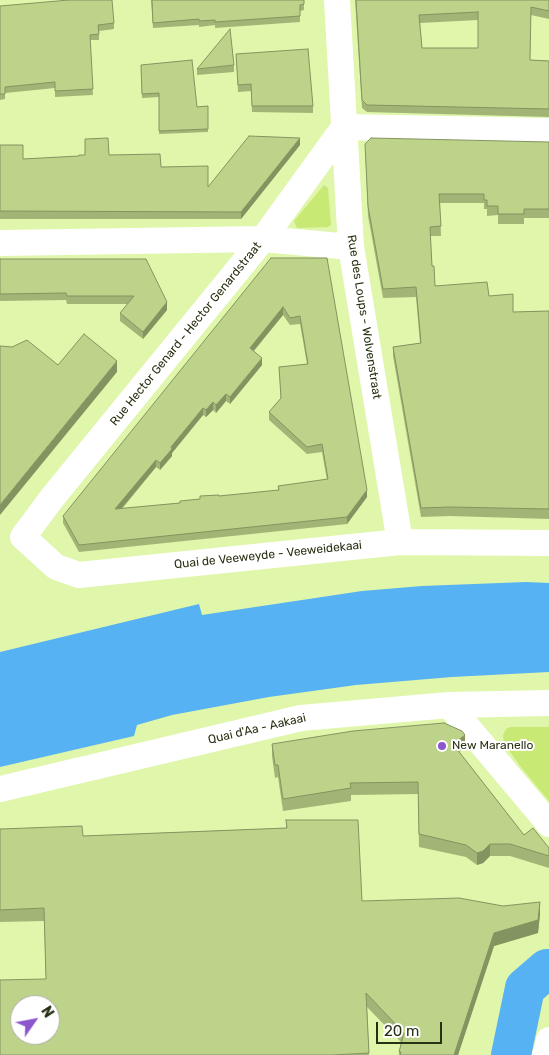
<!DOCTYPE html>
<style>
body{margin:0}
#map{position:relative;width:549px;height:1055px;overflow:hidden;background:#dff6ab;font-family:Rubik,sans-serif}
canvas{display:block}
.north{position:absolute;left:10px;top:995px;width:50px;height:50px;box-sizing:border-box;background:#fff;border:1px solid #a9ada1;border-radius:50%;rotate:57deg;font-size:14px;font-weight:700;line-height:20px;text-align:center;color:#293113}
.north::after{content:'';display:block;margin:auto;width:18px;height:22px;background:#8d56cd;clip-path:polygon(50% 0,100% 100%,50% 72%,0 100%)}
.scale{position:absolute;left:376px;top:1022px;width:66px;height:22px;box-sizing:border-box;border:2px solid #293113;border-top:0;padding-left:6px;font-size:15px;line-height:18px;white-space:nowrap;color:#293113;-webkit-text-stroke:4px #fff;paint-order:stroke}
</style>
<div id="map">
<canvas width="549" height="1055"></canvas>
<div class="north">N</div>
<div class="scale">20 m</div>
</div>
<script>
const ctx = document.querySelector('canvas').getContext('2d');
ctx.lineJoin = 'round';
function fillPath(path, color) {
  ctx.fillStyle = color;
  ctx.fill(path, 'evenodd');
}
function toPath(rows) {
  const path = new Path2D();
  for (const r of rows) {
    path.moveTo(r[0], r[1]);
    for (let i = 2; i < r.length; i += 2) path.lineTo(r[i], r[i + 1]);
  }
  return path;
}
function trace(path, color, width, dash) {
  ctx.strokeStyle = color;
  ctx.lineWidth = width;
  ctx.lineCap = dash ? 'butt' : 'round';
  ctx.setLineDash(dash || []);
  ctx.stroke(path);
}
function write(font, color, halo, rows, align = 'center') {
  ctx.font = font + ' Rubik,sans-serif';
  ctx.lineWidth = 4;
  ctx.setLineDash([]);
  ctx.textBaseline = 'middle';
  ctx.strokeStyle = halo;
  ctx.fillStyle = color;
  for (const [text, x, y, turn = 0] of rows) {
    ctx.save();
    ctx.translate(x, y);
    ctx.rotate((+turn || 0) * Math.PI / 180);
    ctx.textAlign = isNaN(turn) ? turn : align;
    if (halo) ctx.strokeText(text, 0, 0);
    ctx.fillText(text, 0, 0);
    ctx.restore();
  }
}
fillPath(toPath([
 [324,185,328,188,331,225,328,227,297,228,294,221],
 [510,727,549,727,549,801,520,766,504,743,503,735,506,729]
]), '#c8e974');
fillPath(toPath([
 [526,582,549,583,549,672,452,677,356,685,269,697,172,715,137,725,134,736,0,767,0,652,199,604,202,615,362,591,422,586]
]), '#57b2f3');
trace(toPath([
 [511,1055,525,988,547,969,549,969]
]), '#57b2f3', 40);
trace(toPath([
 [337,0,351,247,400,542],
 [344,127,549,131],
 [0,243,263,239,351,247],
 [23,537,56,567,79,575,400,542,549,543],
 [23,537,52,498,263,239,344,127],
 [449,705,549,824],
 [0,789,301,718,449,705,549,703],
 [545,1055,549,1040]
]), '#fff', 26);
fillPath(toPath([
 [151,0,304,0,304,10,300,11,300,22,215,28,215,25,199,27,199,25,153,28],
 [355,0,549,0,549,19,531,15,530,60,549,61,549,117,367,112,362,108],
 [478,20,478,48,422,48,420,23],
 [0,6,114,23,114,29,99,31,99,40,90,40,93,95,55,97,55,88,5,93,5,99,0,100],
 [236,54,313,106,313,113,252,112,251,91,238,92],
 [141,65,197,107,208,106,208,132,159,134,159,97,142,98],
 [234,65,234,72,197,75,197,69],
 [549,142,549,218,524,218,524,224,498,224,498,215,487,216,487,209,484,209,484,203,440,203,441,236,430,236,432,266,435,286,489,296,513,312,549,311,549,519,450,516,421,517,393,356,393,347,420,343,416,297,383,298,368,216,365,144],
 [0,145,23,159,109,155,208,187,300,145,241,219,0,219],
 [327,258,367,497,347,524,79,552,63,523,63,516],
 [283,315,290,325,300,324,307,364,279,367,281,399,269,412,269,420,307,454,322,452,327,480,278,486,278,490,219,496,200,499,180,503,122,509,156,467,160,470,172,456,172,453,203,415,206,417,213,410,216,413,226,401,230,404,262,365,254,351],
 [0,259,146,259,167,310,143,339,120,321,120,313,128,304,67,304,66,300,0,301],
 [272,744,465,747,459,752,524,835,549,848,549,868,510,856,490,856,483,863,477,865,466,857,419,847,418,794,351,795,351,801,283,811,278,777,275,778,272,756],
 [286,820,362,901,540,914,538,933,494,946,458,1055,399,1055,399,1052,402,1043,367,1007,369,1055,0,1055,46,979,44,921,0,922,0,829,83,836,286,828]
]), '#a3b576');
fillPath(toPath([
 [300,138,300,145,241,219,241,212],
 [167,302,167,310,143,339,143,332],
 [283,307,283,315,250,355,250,348],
 [262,358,262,365,230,404,230,397],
 [117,361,117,372,0,515,0,505],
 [226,394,226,401,216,413,216,405],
 [213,402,213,410,206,417,206,410],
 [203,408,203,415,172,453,172,456,160,470,160,463,171,447],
 [156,460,156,467,115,516,115,509],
 [367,490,367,497,347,524,347,517],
 [465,735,465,747,453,756,453,744],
 [490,844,490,856,483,863,477,865,477,853],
 [540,902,540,914,538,933,494,946,458,1055,454,1055,494,933]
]), '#849460');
const building = toPath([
 [69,0,112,0,114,23,98,25,99,34,90,35,93,89,55,91,55,82,5,87,5,94,0,94,0,6,69,0],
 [152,0,304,0,304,4,300,5,300,16,215,22,215,20,199,21,199,19,153,23,152,0],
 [356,0,549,0,549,11,531,7,530,60,549,61,549,109,367,105,362,100,356,0],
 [478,12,478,48,422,48,419,15,478,12],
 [230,29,234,65,197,69,230,29],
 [308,49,313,106,252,106,251,84,238,85,236,54,308,49],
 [192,60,197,107,208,106,208,129,159,131,159,93,142,94,141,65,192,60],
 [249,136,300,138,241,212,0,211,0,145,23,145,23,159,79,156,79,155,85,155,85,139,108,138,109,155,160,154,161,167,208,166,208,187,249,136],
 [371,138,549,142,549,209,524,209,524,214,498,214,498,206,487,206,487,200,484,200,484,194,439,194,441,226,430,227,432,266,434,266,435,286,487,282,489,296,513,294,513,312,549,311,549,509,450,507,421,508,393,347,421,343,416,287,383,289,368,206,365,144,371,138],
 [271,258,327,258,367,490,347,517,79,545,63,516,271,258],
 [283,307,290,318,300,316,308,364,279,367,281,398,269,412,307,447,322,444,328,479,278,486,279,490,219,496,219,495,200,496,200,499,180,501,180,503,115,509,156,460,160,463,172,449,171,447,203,408,206,410,213,402,216,405,226,394,230,397,262,358,250,348,283,307],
 [0,259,146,259,167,302,143,332,120,313,134,296,67,296,66,293,0,294,0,259],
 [84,334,117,361,0,505,0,346,12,347,27,340,58,365,84,334],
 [444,723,462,731,465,735,453,744,524,835,533,828,549,848,549,856,510,844,490,844,483,851,477,853,466,845,419,834,418,782,350,783,351,788,283,799,278,765,275,765,272,744,353,731,444,723],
 [286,820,358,820,362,901,459,898,503,906,540,902,538,920,494,933,454,1055,400,1055,401,1052,399,1052,404,1033,366,993,369,1053,333,1055,0,1055,0,980,46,979,44,908,0,910,0,829,82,826,83,836,287,828,286,820],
 [20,1005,50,1005,50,1035,20,1035,20,1005]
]);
fillPath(building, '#bdd389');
trace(building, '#849460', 1);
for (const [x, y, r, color] of [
 [442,746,5,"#8d56cd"]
]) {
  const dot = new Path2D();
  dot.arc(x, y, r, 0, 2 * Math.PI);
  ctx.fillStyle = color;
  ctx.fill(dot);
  trace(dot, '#fff', 2);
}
write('12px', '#293113', '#fff', [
 ["Rue des Loups - Wolvenstraat",364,317,81],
 ["Rue Hector Genard - Hector Genardstraat",186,334,-51],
 ["Quai de Veeweyde - Veeweidekaai",268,555,-6],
 ["Quai d'Aa - Aakaai",257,729,-13]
]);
write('12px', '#293113', '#fff', [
 ["New Maranello",452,746]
], 'left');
</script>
